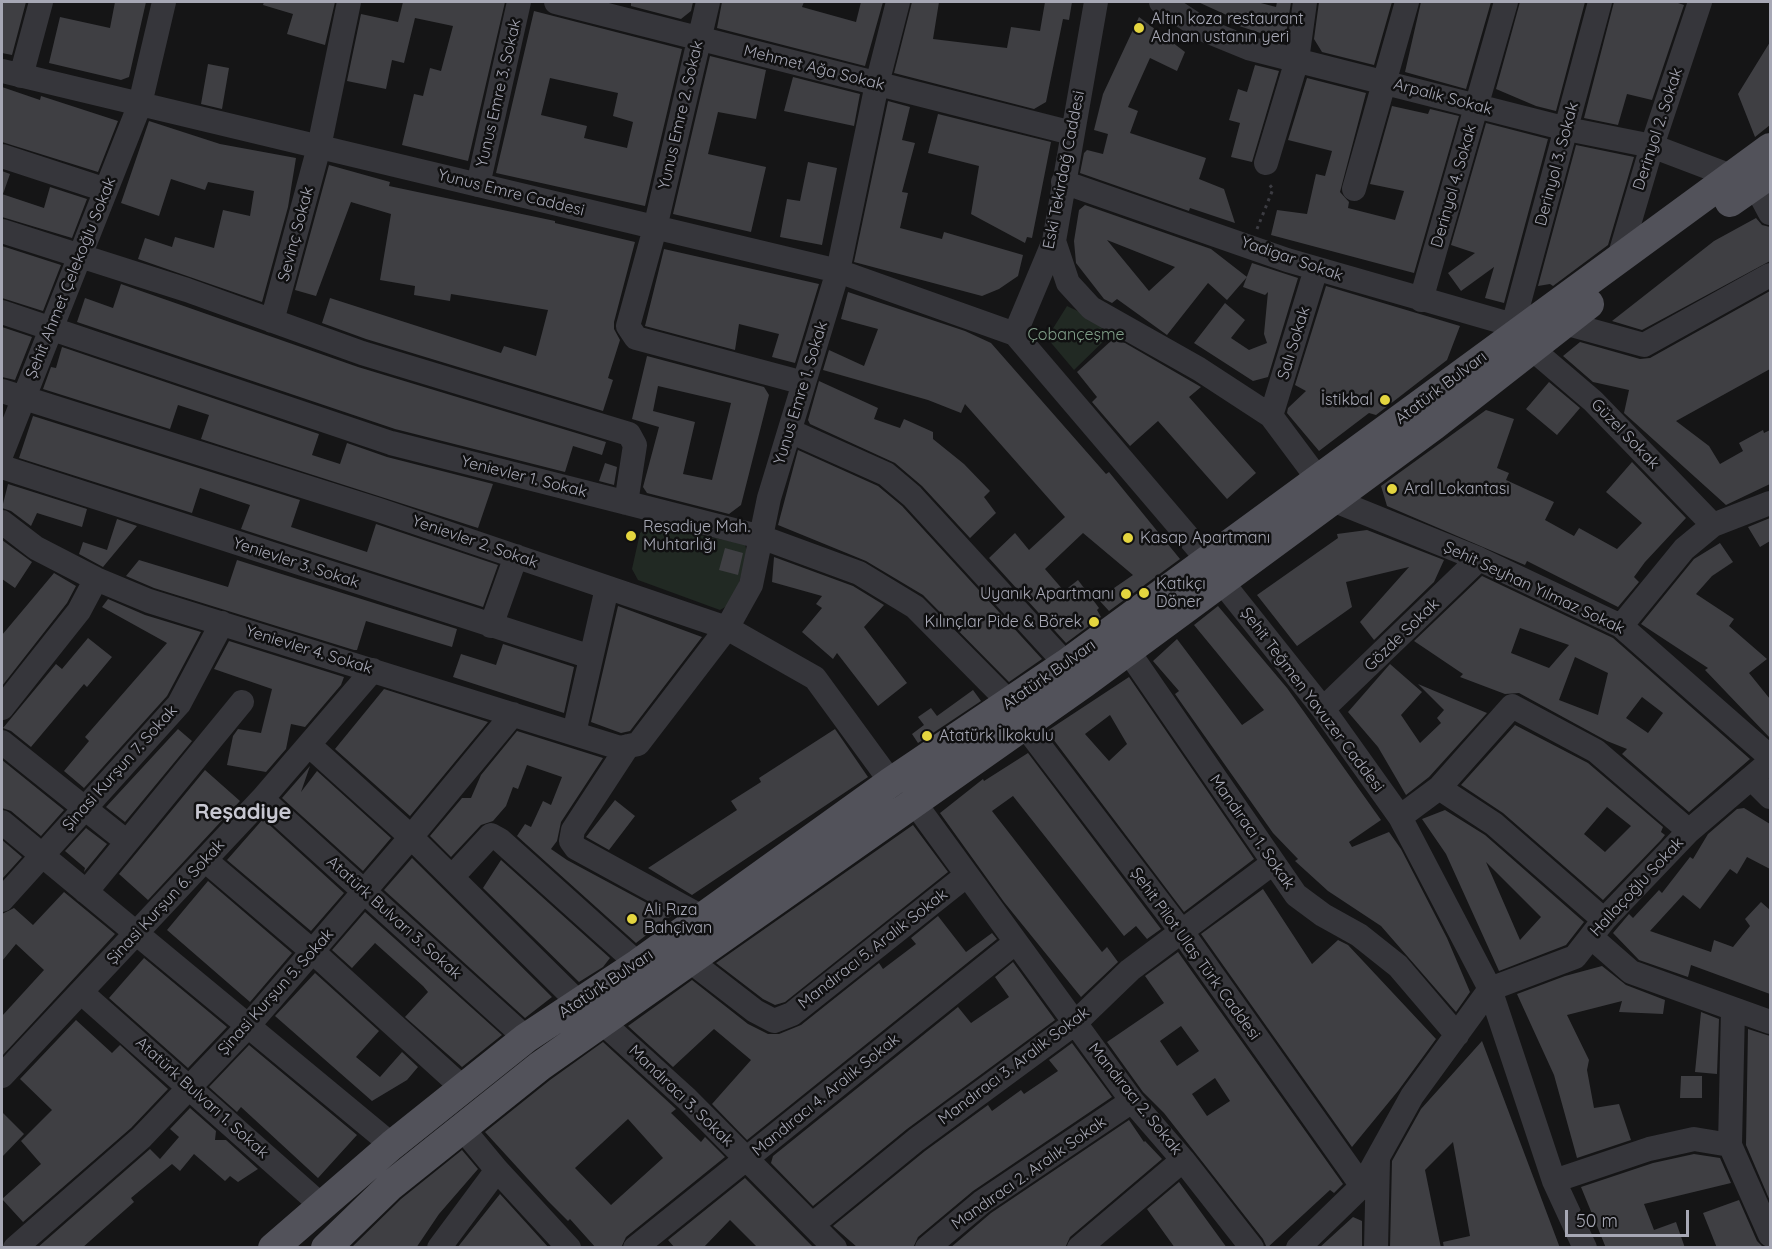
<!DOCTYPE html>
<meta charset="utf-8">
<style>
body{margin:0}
#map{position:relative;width:1772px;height:1249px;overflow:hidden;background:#151516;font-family:Quicksand,sans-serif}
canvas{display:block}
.frame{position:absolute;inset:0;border:3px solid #a7a8b5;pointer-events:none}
.scale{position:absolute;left:1565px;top:1210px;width:124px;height:27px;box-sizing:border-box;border:3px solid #a7a8b5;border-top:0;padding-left:8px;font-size:18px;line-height:21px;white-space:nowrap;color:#a7a8b5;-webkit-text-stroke:4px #101011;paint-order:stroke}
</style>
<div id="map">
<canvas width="1772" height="1249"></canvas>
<div class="frame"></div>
<div class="scale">50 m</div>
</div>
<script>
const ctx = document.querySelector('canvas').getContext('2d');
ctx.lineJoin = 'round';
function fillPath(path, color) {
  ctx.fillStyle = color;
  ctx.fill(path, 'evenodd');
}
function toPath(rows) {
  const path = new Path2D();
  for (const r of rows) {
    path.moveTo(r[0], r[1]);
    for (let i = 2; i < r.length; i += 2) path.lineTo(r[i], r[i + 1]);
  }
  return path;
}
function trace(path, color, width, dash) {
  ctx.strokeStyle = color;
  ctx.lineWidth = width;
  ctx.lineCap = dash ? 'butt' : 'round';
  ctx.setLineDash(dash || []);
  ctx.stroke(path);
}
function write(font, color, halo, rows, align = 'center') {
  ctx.font = font + ' Quicksand,sans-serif';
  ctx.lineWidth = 5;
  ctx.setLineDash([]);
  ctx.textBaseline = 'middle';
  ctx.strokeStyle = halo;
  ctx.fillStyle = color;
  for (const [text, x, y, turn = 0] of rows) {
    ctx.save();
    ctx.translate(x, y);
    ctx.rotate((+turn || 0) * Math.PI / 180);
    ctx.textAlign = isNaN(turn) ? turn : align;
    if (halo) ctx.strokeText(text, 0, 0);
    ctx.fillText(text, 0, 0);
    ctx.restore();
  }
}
fillPath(toPath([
 [1067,306,1101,322,1111,334,1074,370,1047,338],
 [649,525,745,544,747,553,734,602,720,610,638,580,632,569,640,533]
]), '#212923');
fillPath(toPath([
 [2,2,26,2,12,55,2,53],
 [115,2,146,2,129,77,121,80,49,63,60,17,110,28],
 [264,2,335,2,325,45,287,34,293,14,263,5],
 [403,2,505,2,468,161,402,145,414,94,423,96,430,68,441,71,453,26,415,18,404,63,392,60,386,89,347,81,361,14,398,22],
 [631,2,693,2,691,11,681,19,631,6],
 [722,2,804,2,802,7,856,22,861,2,883,2,865,66,717,28],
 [912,2,939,2,933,39,1007,48,1011,27,1040,31,1045,2,1072,2,1069,20,1063,19,1046,102,1034,109,894,73],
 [1198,2,1257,2,1276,7,1277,2,1291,2,1285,41,1230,23,1231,17],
 [1319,2,1392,2,1374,65,1322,52,1314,39],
 [1421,2,1491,2,1466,89,1405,72],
 [1520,2,1585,2,1556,111,1536,106,1496,89],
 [1614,2,1675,2,1684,5,1652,100,1627,94,1618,125,1584,118],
 [534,11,682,49,645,206,496,173],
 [550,78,618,93,613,116,633,122,627,148,584,138,587,126,541,115],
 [1139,17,1185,52,1177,71,1150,58,1128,107,1138,111,1130,133,1206,158,1199,179,1224,189,1235,223,1190,208,1189,211,1080,173,1084,153,1087,150,1103,154,1108,134,1094,130,1103,94],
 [1770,42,1770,125,1755,137,1738,94],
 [710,56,766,70,756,119,718,112,708,154,766,167,751,232,673,214],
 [208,64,229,68,222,109,201,104],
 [1255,65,1279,71,1252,162,1231,157,1240,123,1229,120,1238,89,1247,92],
 [793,77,860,94,854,126,784,111],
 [1307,78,1366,93,1340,192,1349,202,1348,208,1395,220,1404,191,1370,184,1392,106,1428,114,1430,109,1459,116,1414,273,1271,235,1277,210,1307,214,1316,174,1325,176,1332,151,1288,140],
 [2,87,40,100,41,96,118,121,98,172,2,142],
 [888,101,910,107,902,140,915,143,902,192,908,193,900,228,942,239,944,232,1023,255,1018,276,999,289,982,296,854,262],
 [938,114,1051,142,1032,238,1027,237,1025,243,971,214,979,166,928,153],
 [149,121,220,144,296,158,288,207,262,302,138,259,145,238,172,247,175,237,214,248,223,210,250,216,254,191,208,182,205,190,171,179,159,216,121,203],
 [1486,123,1548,139,1504,303,1485,298,1494,267,1461,291,1448,273,1475,253,1451,245],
 [1576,145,1634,157,1608,245,1553,286,1550,284,1538,286],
 [808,162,837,168,822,245,780,237,787,199,800,201],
 [329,165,390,182,389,186,555,221,555,223,635,242,614,322,614,329,620,340,608,378,613,380,603,411,366,339,322,323,330,298,501,353,504,346,536,356,548,310,451,294,450,301,414,295,415,286,380,280,391,214,351,202,316,296,295,290],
 [2,171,10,174,3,194,2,194],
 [50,187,87,199,72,238,2,217,2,194,44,208],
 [1085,205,1211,249,1247,277,1227,300,1208,283,1167,335,1117,299,1112,303,1104,299,1076,263,1074,241,1079,210],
 [1107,240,1175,267,1149,291],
 [1756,218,1762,225,1770,227,1770,261,1642,330,1612,321,1714,241],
 [2,246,61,265,43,311,2,298],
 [664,249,819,284,795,363,772,357,779,334,739,324,735,350,645,326],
 [1252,263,1298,278,1268,377,1253,381,1194,343,1225,303,1245,320,1231,338,1249,350,1267,343,1264,334,1268,292,1265,295,1243,287],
 [121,284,358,367,606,442,602,455,573,446,565,472,395,429,77,322,85,298,113,308],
 [1326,286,1460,326,1447,360,1376,415,1369,413,1319,451,1287,413,1288,408,1306,391,1295,385],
 [1770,291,1770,369,1676,421,1709,446,1720,464,1743,451,1739,443,1763,430,1764,433,1770,430,1770,484,1726,505,1624,413,1629,390,1593,382,1563,356,1580,342,1640,359,1650,358],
 [848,292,965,331,991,343,1106,474,1109,472,1180,559,1109,611,1098,599,1133,575,1083,533,1045,569,1064,591,1078,580,1099,608,1097,610,1101,617,1066,643,989,558,1015,533,1029,550,1065,517,965,404,961,413,928,400,823,370,829,350,864,366,878,329,841,319],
 [2,327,32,337,15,380,2,377],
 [1112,340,1125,343,1201,387,1189,397,1256,473,1227,499,1158,421,1130,446,1092,402,1097,397,1077,372],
 [62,347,319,434,312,455,340,464,347,443,387,457,493,484,478,528,201,439,209,415,178,405,170,429,43,389,51,367,56,368],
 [647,356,764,387,769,395,741,505,729,514,647,493,643,487,659,427,632,419],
 [658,386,731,403,712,480,683,474,695,422,653,411],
 [819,381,878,408,874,419,900,428,904,419,933,432,933,439,964,464,990,491,984,497,996,513,970,538,922,486,895,463,810,424,808,420],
 [1549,382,1580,408,1557,435,1526,409],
 [1486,410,1514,419,1497,468,1509,473,1506,480,1554,502,1545,520,1574,536,1579,528,1617,549,1642,523,1606,492,1632,462,1686,518,1645,562,1634,577,1639,582,1618,607,1527,561,1525,565,1387,506,1381,486],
 [33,416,300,500,291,527,367,552,376,524,498,565,483,607,241,529,250,505,200,488,192,513,19,458],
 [798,450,878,486,902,506,1042,659,1009,682,923,595,866,561,778,525],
 [605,463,617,467,614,485,599,481],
 [8,484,87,509,82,527,37,513,31,526,11,511,2,508],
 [1770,518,1770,541,1760,547,1748,527],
 [117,519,137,526,103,567,79,554,83,542,107,550],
 [1367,530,1444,560,1434,582,1374,640,1360,622,1409,567,1346,582,1352,607,1297,646,1257,595,1338,538,1337,534],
 [2,540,32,562,15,588,2,579],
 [1720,543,1733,562,1712,576,1696,594,1734,619,1729,626,1767,659,1749,673,1770,699,1770,738,1705,670,1708,668,1641,624,1694,559],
 [725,548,743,553,738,575,719,570],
 [774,557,853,586,884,605,864,627,907,683,878,706,837,653,833,659,802,632,822,608,816,604,822,596,772,582],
 [139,560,228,587,237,560,457,629,452,647,366,621,357,650,354,650,154,588,126,576],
 [54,573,76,586,67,603,2,686,2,635],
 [1482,576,1613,638,1750,759,1689,812,1622,754,1627,749,1607,741,1519,693,1505,694,1460,677,1463,674,1414,641],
 [1520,628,1569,645,1549,668,1511,653],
 [1575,657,1608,673,1598,715,1559,700],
 [1642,697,1663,713,1648,733,1626,718],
 [108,599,145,615,201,632,167,696,84,788,64,771,89,741,85,737,167,643,102,607],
 [618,606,702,637,630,731,621,733,591,722],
 [1218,606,1287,688,1381,820,1349,842,1352,847,1389,832,1401,849,1447,938,1470,992,1456,1012,1381,926,1328,891,1295,861,1298,859,1273,833,1175,694,1179,691,1153,661,1177,639,1242,725,1264,710,1194,625],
 [88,638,112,657,87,687,84,684,31,747,11,731,3,728,56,664,62,669],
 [229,641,344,677,341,685,305,727,291,724,286,749,266,772,227,765,233,736,238,729,261,733,272,689,214,669],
 [503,644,574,667,564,713,453,677,461,654,496,665],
 [1390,664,1422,692,1401,715,1420,743,1441,723,1437,718,1444,710,1418,684,1487,713,1429,777,1406,795,1378,747,1348,712],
 [1129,677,1254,859,1184,912,1047,731],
 [1110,715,1127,744,1109,761,1085,734],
 [384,689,488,722,410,816,335,749],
 [973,690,981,701,918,743,912,734,924,725,918,717,931,708,937,716],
 [1515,725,1588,763,1663,827,1661,832,1665,835,1661,840,1603,900,1503,813,1461,785],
 [1607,807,1631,826,1605,852,1584,834],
 [178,729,192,741,125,822,106,807],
 [835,729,868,777,692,895,648,868,737,810,731,801,761,782,759,778],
 [517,731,603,758,561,822,557,841,551,849,567,860,671,916,636,943,517,836,525,824,531,827,543,801,551,805,562,777,527,765,518,789,513,787,506,806,493,821,481,825,451,857,430,836,462,798,471,798,481,775],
 [1028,753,1161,929,1147,939,1136,926,1124,936,1013,796,992,811,1102,952,1107,947,1118,962,1081,997,1004,902,940,813,983,779,984,781],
 [2,760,64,810,41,836,11,811,2,808],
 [310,766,301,792,317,771,391,838,363,871,282,798],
 [205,770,240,801,148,900,119,874],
 [615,800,635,816,609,850,586,837],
 [1744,808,1770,824,1770,869,1747,857,1737,874,1730,869,1700,909,1683,895,1650,931,1711,952,1714,940,1733,947,1750,926,1745,919,1761,902,1770,910,1770,994,1691,965,1688,977,1639,960,1613,933,1629,914,1633,918,1659,890,1662,893,1690,857,1693,859,1708,834,1737,809],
 [1445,810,1485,835,1584,922,1566,945,1499,971,1446,854,1422,819],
 [1486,862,1541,917,1520,940],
 [263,819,344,893,311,931,227,860],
 [913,825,948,872,785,1002,775,1005,763,999,716,963],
 [86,828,107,844,84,872,85,868,65,851],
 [2,840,22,857,2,879],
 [412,858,552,997,525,1018,384,890],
 [501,860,610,958,603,967,579,982,483,888],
 [208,881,292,953,250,1002,167,930],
 [1263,889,1312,964,1338,940,1348,945,1436,1039,1398,1091,1352,1147,1201,934],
 [64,892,115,934,2,1056,2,1016,44,970,16,944,2,961,2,914,14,908,33,925],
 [365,912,502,1035,462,1067,405,1017,428,992,423,986,375,943,352,968,332,950],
 [938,916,966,952,992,933,997,939,747,1140,712,1104,751,1060,714,1029,673,1067,628,1026,692,980,748,1024,768,1034,779,1034,801,1025,879,963,883,969,916,944,911,938],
 [1178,952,1343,1184,1334,1193,1330,1190,1267,1248,1263,1239,1164,1113,1143,1092,1107,1042,1164,1003,1145,976],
 [1181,1026,1199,1051,1177,1066,1160,1041],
 [1215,1078,1230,1101,1207,1116,1192,1094],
 [144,958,227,1027,188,1068,109,998],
 [1013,962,1055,1020,907,1129,813,1206,771,1163,773,1156,958,1007,971,1023,1009,997,995,977],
 [1602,966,1626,985,1665,1000,1663,1014,1619,1012,1622,1001,1567,1015,1589,1060,1587,1070,1594,1108,1619,1104,1631,1140,1577,1158,1554,1075,1517,994,1565,976],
 [315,973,379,1031,356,1057,380,1077,402,1052,418,1067,407,1080,372,1101,275,1016],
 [1701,1012,1719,1019,1717,1074,1695,1072],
 [76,1020,112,1053,120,1045,168,1089,131,1128,23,1222,2,1199,41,1164,21,1141,52,1110,20,1079],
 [1748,1029,1770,1036,1770,1201,1746,1145],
 [1482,1041,1560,1248,1444,1248,1443,1242,1470,1236,1453,1142,1425,1170,1441,1248,1390,1248,1392,1161,1421,1109],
 [603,1042,676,1109,671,1113,701,1142,705,1137,725,1157,626,1237,621,1248,596,1248,570,1219,568,1221,548,1201,485,1132,550,1080],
 [628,1119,663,1158,611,1205,575,1168],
 [1072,1043,1112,1097,973,1191,918,1237,913,1248,858,1248,833,1226,925,1151,988,1105,992,1111,1021,1090,1024,1094,1058,1071,1049,1060],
 [249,1045,357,1135,318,1178,241,1107,237,1112,209,1087],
 [1681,1076,1702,1076,1702,1098,1680,1098],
 [190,1108,216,1131,215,1140,226,1140,258,1169,238,1182,230,1176,225,1181,194,1154,180,1171,172,1164,131,1198,134,1202,82,1248,37,1248,150,1149,160,1159,179,1137,170,1129],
 [2,1112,24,1134,2,1157],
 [1129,1120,1144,1142,1145,1141,1162,1159,1070,1237,1065,1248,950,1248,991,1213],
 [462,1150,478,1169,439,1214,416,1248,351,1248,401,1199],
 [1694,1154,1720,1158,1731,1183,1644,1204,1654,1230,1676,1222,1685,1248,1606,1248,1581,1187,1653,1163],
 [745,1178,814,1248,758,1248,730,1220,703,1248,675,1248,668,1240],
 [1179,1182,1227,1248,1175,1248,1147,1209],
 [500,1194,549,1248,457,1248],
 [1739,1200,1757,1241,1764,1248,1717,1248,1703,1213],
 [1353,1217,1362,1221,1362,1248,1319,1248]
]), '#3f3f43');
trace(toPath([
 [1257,229,1273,189,1268,183]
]), '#3c3c42', 3, [3, 4.5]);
trace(toPath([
 [556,2,1072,133],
 [708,2,655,228,628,326,636,338,804,383],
 [1161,2,1204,30,1248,48,1567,129,1652,146,1731,176],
 [2,71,838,271,1015,334,1207,559,1222,582,1323,709,1400,817,1490,989,1554,1181,1585,1248],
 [21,76,41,2],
 [2,156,106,190],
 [1266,163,1297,60,1305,2],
 [1063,182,1287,260,1513,325,1512,336],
 [478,185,519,2],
 [1755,185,1770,213],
 [1354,189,1407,2],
 [2,231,187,290,362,353,629,434,635,445,626,503],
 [1054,241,1068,283,1091,308,1199,369,1271,416,1318,479],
 [1619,258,1652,146,1700,2],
 [1421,300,1506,2],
 [2,312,391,443,761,537,859,573,915,607,1010,703],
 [272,321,319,147,349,2],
 [1564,323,1644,345,1770,275],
 [1513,325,1600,2],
 [1015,334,1054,241,1096,2],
 [1531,348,1593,401,1713,525],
 [2,391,379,510,727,628,815,678,891,782],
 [1271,416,1316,269],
 [790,431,886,474,912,496,1066,664],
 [2,453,140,104,164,2],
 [2,467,591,657],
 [1333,500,1479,559,1621,626,1770,757],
 [2,522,36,548,96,579,149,601,620,748,638,744,727,628,751,585,769,498,838,271,877,84,898,2],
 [491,626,516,556],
 [1621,626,1684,549,1713,525,1770,503],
 [1128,651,1296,895,1323,915,1359,935,1398,966,1457,1035],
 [2,708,79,611,96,579],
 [1323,709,1479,559],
 [1024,725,1182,932,1362,1186],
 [574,733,607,588],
 [2,742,127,842],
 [309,745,411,837,578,1002],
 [628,746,573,830,571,841,576,848,702,917],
 [1751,778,1770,797],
 [1439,788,1494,824,1604,920],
 [262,799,526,1038],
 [914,802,1132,1101,1183,1160,1252,1248],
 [1400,817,1439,788,1512,706,1596,751,1689,831],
 [2,822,392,1145],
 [205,860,312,951,463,1088],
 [452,877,491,835,500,840,638,964],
 [86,892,242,702],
 [2,900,179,704,222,623],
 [1591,937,1631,972,1770,1022],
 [689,960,755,1011,774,1021,792,1014,967,875],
 [82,993,321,1205],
 [1733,1009,1730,1145,1770,1235],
 [602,1022,687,1099,835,1248],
 [2,1076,262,799,373,670],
 [462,1128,497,1170,569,1248],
 [1554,1181,1649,1149,1694,1139,1730,1145],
 [812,1225,916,1140,1075,1023,1130,970,1273,863],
 [15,1248,141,1138,248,1026,411,837,513,714],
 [439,1248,497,1170],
 [635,1248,1016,942],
 [927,1248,982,1202,1132,1101],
 [1079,1248,1183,1160],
 [1298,1248,1362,1186,1412,1096,1490,989,1575,957,1604,920,1689,831,1770,762],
 [1376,1248,1378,1160]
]), '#36363b', 24);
trace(toPath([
 [1730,202,1770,174],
 [273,1248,392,1145,526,1038,638,964,891,782,1066,664,1770,148],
 [326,1248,390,1186,540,1066,1084,683,1433,426,1589,304]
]), '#52525a', 30);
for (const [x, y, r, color] of [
 [1139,28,6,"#e4d53f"],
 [1385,400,6,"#e4d53f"],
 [1392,489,6,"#e4d53f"],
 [631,536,6,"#e4d53f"],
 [1128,538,6,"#e4d53f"],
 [1144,593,6,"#e4d53f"],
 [1126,594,6,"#e4d53f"],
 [1094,622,6,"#e4d53f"],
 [927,736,6,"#e4d53f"],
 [632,919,6,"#e4d53f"]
]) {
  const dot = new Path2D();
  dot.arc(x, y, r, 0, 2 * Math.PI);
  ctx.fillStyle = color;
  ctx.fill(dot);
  trace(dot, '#101011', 2);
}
write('16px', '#a7a8b5', '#101011', [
 ["Altın koza restaurant",1151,19],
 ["Adnan ustanın yeri",1151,37],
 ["İstikbal",1373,400,"right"],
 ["Aral Lokantası",1404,489],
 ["Reşadiye Mah.",643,527],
 ["Muhtarlığı",643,545],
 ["Kasap Apartmanı",1140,538],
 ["Katıkçı",1156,584],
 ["Döner",1156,602],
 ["Uyanık Apartmanı",1114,594,"right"],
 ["Kılınçlar Pide & Börek",1082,622,"right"],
 ["Atatürk İlkokulu",939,736],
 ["Ali Rıza",644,910],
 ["Bahçivan",644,928]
], 'left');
write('16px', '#a7a8b5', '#101011', [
 ["Mehmet Ağa Sokak",814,68,14],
 ["Yunus Emre 3. Sokak",499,93,-77],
 ["Arpalık Sokak",1443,97,15],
 ["Yunus Emre 2. Sokak",681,115,-77],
 ["Derinyol 2. Sokak",1658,129,-72],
 ["Derinyol 3. Sokak",1557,164,-75],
 ["Eski Tekirdağ Caddesi",1064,170,-79],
 ["Derinyol 4. Sokak",1454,186,-74],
 ["Yunus Emre Caddesi",511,193,14],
 ["Sevinç Sokak",296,234,-75],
 ["Yadigar Sokak",1292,259,19],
 ["Şehit Ahmet Çelekoğlu Sokak",71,278,-68],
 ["Salı Sokak",1294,343,-73],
 ["Atatürk Bulvarı",1441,388,-37],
 ["Yunus Emre 1. Sokak",801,393,-73],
 ["Güzel Sokak",1625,434,46],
 ["Yenievler 1. Sokak",524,477,14],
 ["Yenievler 2. Sokak",475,542,19],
 ["Yenievler 3. Sokak",296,563,18],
 ["Şehit Seyhan Yılmaz Sokak",1534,588,25],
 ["Gözde Sokak",1402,635,-44],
 ["Yenievler 4. Sokak",309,650,17],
 ["Atatürk Bulvarı",1049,675,-35],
 ["Şehit Teğmen Yavuzer Caddesi",1312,700,53],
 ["Şinasi Kurşun 7. Sokak",120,768,-48],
 ["Mandıracı 1. Sokak",1252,832,55],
 ["Hallaçoğlu Sokak",1637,887,-47],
 ["Şinasi Kurşun 6. Sokak",166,902,-47],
 ["Atatürk Bulvarı 3. Sokak",394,918,42],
 ["Mandıracı 5. Aralık Sokak",873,949,-38],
 ["Şehit Pilot Ulaş Türk Caddesi",1195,954,54],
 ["Atatürk Bulvarı",606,984,-34],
 ["Şinasi Kurşun 5. Sokak",276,992,-48],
 ["Mandıracı 3. Aralık Sokak",1014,1066,-37],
 ["Mandıracı 4. Aralık Sokak",826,1095,-39],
 ["Mandıracı 3. Sokak",681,1096,44],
 ["Atatürk Bulvarı 1. Sokak",202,1098,42],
 ["Mandıracı 2. Sokak",1135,1099,51],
 ["Mandıracı 2. Aralık Sokak",1029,1173,-35]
]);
write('16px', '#809f89', '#101011', [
 ["Çobançeşme",1076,335]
]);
write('bold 22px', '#c8c8d2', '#101011', [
 ["Reşadiye",243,812]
]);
</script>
